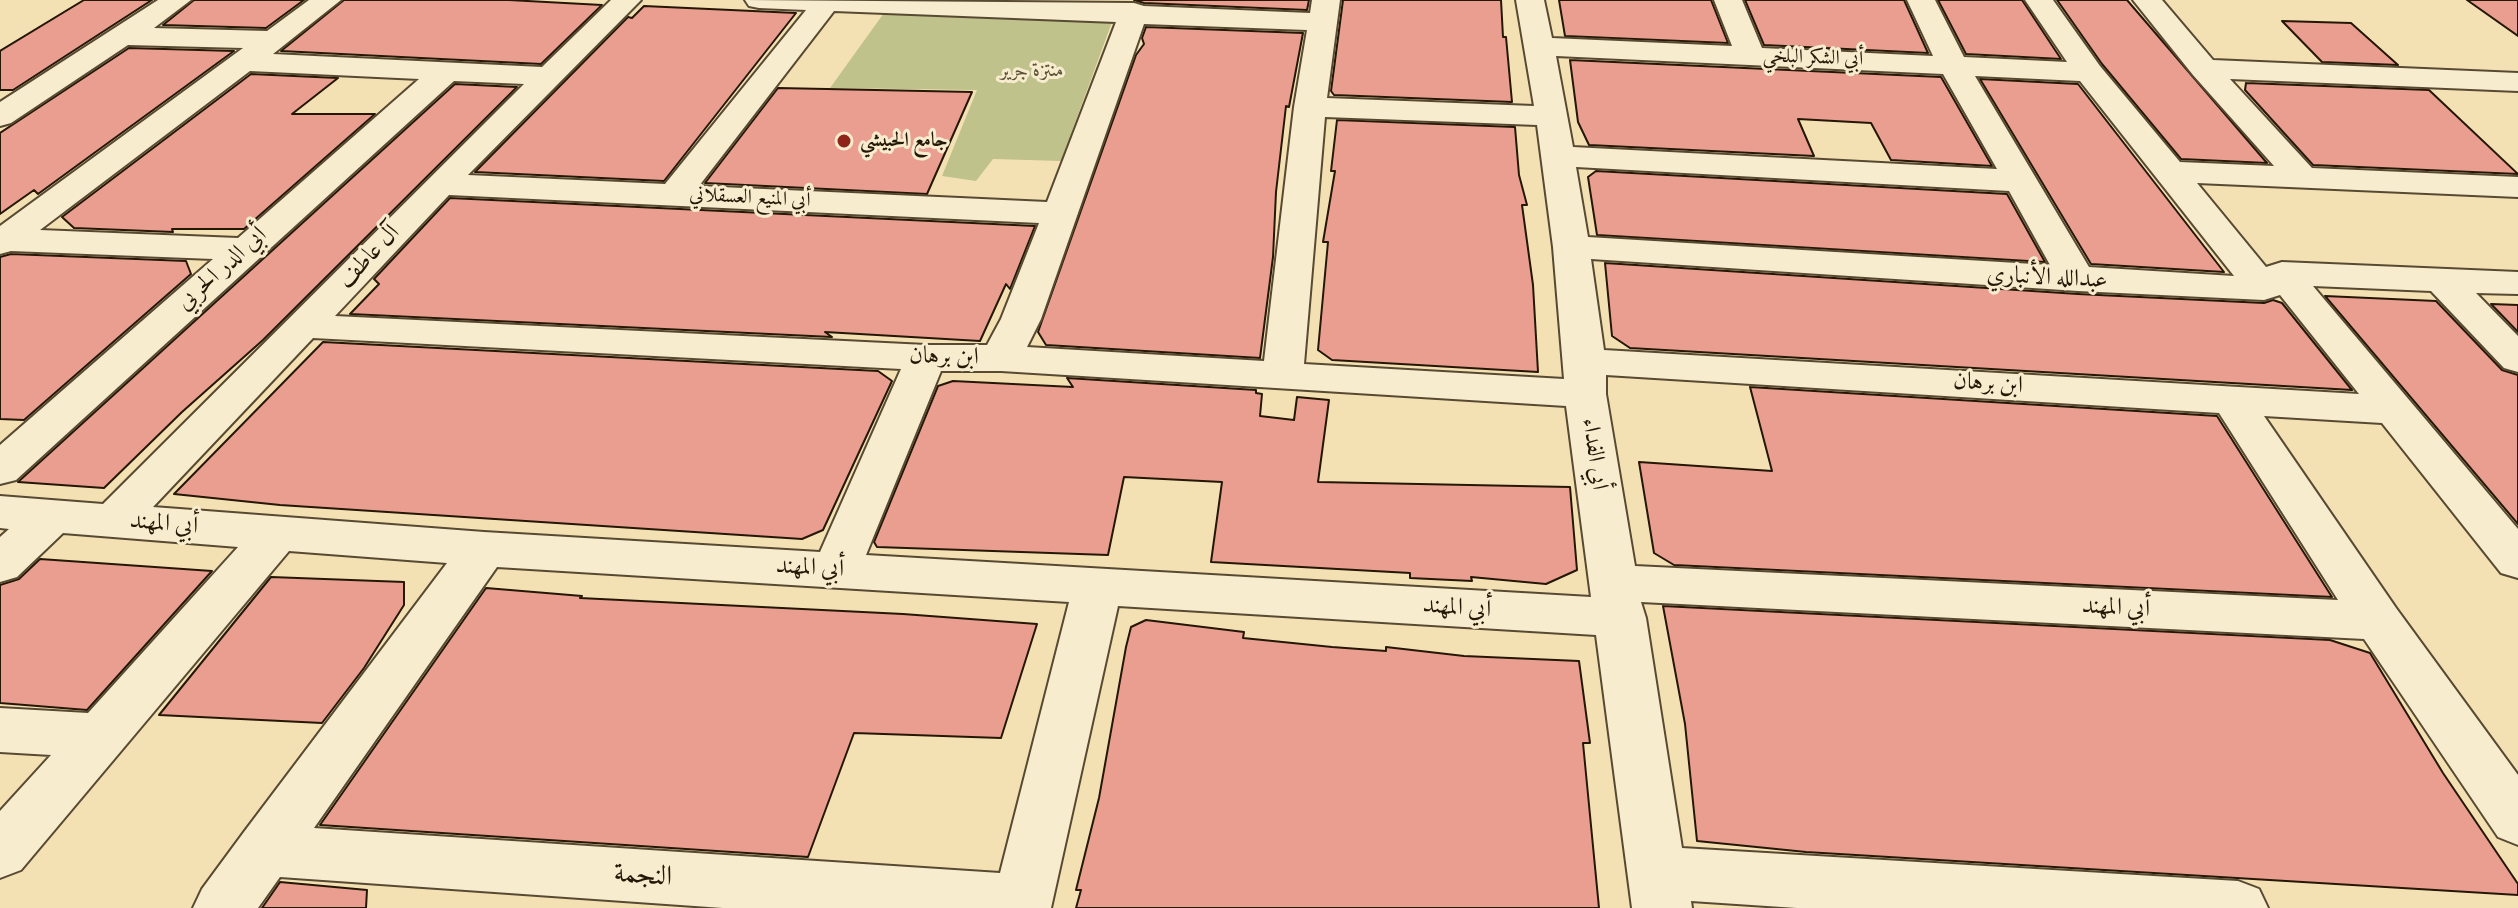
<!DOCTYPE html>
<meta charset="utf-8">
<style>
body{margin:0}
canvas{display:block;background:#f3e1b4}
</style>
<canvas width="2518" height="908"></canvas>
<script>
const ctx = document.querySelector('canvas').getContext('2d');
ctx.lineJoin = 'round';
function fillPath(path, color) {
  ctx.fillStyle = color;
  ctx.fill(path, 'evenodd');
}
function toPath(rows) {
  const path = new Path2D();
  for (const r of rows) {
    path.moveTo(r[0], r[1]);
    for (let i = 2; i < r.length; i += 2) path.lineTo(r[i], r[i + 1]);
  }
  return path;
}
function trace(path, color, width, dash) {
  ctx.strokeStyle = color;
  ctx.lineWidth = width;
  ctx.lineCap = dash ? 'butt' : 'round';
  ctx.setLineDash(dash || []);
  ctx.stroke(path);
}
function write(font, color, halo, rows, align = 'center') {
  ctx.font = font + ' "IM FELL French Canon",Amiri,serif';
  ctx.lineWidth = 6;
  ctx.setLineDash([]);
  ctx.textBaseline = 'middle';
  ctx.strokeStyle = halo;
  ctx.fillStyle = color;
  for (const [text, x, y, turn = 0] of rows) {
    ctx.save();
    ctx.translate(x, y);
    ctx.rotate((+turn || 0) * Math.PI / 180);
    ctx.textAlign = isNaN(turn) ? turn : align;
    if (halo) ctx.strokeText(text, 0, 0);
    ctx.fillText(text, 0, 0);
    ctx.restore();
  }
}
fillPath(toPath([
 [889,6,1111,15,1112,22,1061,161,993,159,976,181,942,176,977,90,830,88]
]), '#bfc28a');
const building = toPath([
 [84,0,152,0,13,90,0,90,0,51,84,0],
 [194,0,304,0,266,28,163,25,194,0],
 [344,0,509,0,602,5,541,64,281,51,344,0],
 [1134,0,1309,0,1307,10,1144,3,1134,0],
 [1343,0,1501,0,1503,37,1506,37,1512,102,1334,95,1331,91,1343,0],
 [1559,0,1711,0,1728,43,1565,36,1559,0],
 [1745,0,1904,0,1928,53,1764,45,1745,0],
 [1938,0,2022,0,2061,59,1966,54,1938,0],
 [2057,0,2127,0,2267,163,2181,159,2102,64,2057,0],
 [2467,0,2518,0,2518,36,2467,0],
 [644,6,796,13,664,181,475,172,628,17,632,18,644,6],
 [2282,21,2351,23,2398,65,2322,62,2282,21],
 [1146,27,1303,33,1289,107,1286,106,1276,192,1273,257,1260,358,1046,345,1038,332,1136,55,1144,44,1142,38,1146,27],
 [129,48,234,51,38,194,34,190,0,214,0,133,129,48],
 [1570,60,1941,77,1992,166,1891,160,1871,123,1798,119,1814,156,1589,145,1578,122,1570,60],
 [251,74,338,78,292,114,375,114,244,229,172,229,173,232,74,228,62,217,251,74],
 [1980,79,2078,84,2224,272,2091,264,1980,79],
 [2246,83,2429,90,2518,174,2313,165,2245,90,2246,83],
 [455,84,517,87,263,340,182,412,104,488,18,482,455,84],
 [778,88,972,92,927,194,705,183,778,88],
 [1337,120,1515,127,1519,175,1527,205,1522,205,1533,285,1538,372,1332,360,1318,350,1328,242,1323,242,1335,171,1331,171,1337,120],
 [1596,171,2007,194,2045,262,1597,235,1588,177,1596,171],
 [450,198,1035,226,1010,289,1006,284,980,341,825,332,832,337,350,314,379,284,374,279,450,198],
 [11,254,186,261,191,274,24,420,0,419,0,257,11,254],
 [1605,263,2078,294,2264,303,2273,300,2282,303,2352,390,1630,348,1612,336,1605,263],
 [2325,296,2436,301,2502,370,2518,375,2518,524,2325,296],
 [2491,304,2518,305,2518,332,2491,304],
 [323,342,878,371,892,381,823,530,802,539,280,505,174,494,323,342],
 [1067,378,1256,390,1256,393,1262,394,1260,416,1294,420,1297,397,1329,400,1318,482,1570,487,1577,570,1546,584,1471,577,1472,581,1410,578,1410,573,1211,562,1222,482,1124,477,1108,555,877,547,874,542,938,386,953,381,1073,387,1067,378],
 [1750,387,2217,416,2332,597,1674,565,1654,553,1639,462,1772,471,1750,387],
 [40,559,212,571,87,710,0,703,0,585,19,579,40,559],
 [271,577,404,582,404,605,364,668,322,723,159,715,271,577],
 [486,588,582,596,580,598,903,614,1037,624,1001,738,854,733,808,857,320,825,486,588],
 [1663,606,2330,640,2370,653,2443,773,2518,884,2518,895,1806,852,1697,841,1685,724,1663,606],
 [1146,620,1244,632,1243,638,1332,647,1386,651,1386,647,1464,656,1579,661,1590,743,1583,743,1599,908,1076,908,1081,890,1076,890,1099,798,1126,647,1131,627,1146,620],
 [280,882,367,890,366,908,262,908,280,882]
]);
fillPath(building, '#e99e90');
trace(building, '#251706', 2);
const minor = toPath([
 [158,0,191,0,154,28,267,31,309,0,341,0,273,54,542,67,611,0,641,0,468,175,665,184,806,10,759,8,749,6,745,0,1134,3,1144,6,1310,13,1312,0,1340,0,1327,98,1534,106,1516,0,1544,0,1552,38,1732,46,1714,0,1742,0,1762,48,1933,56,1907,0,1935,0,1964,57,2067,62,2025,0,2053,0,2100,66,2180,162,2274,166,2193,75,2133,0,2162,0,2213,60,2518,73,2518,91,2230,79,2312,168,2518,177,2518,197,2197,183,2266,267,2282,262,2518,272,2518,294,2476,293,2518,336,2518,372,2504,368,2431,291,2313,286,2518,529,2518,578,2501,573,2382,423,2264,416,2396,608,2518,775,2518,845,2498,837,2364,639,1641,602,1646,618,1682,848,2238,881,2259,889,2268,908,1797,908,1691,901,1692,908,1632,908,1596,635,1118,606,1051,908,723,908,280,877,258,908,193,908,202,889,244,832,447,563,289,551,21,870,0,878,0,811,51,755,0,752,0,708,88,713,238,547,63,533,17,577,0,582,0,537,9,529,0,528,0,496,103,504,524,84,454,81,16,480,0,484,0,445,213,259,11,251,0,254,0,226,243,48,128,45,11,123,0,126,0,102,158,0],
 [834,11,1116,22,1047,202,699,186,834,11],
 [1144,24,1307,30,1294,107,1264,361,1027,347,1041,319,1144,24],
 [1556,56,1943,74,1997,169,1573,147,1556,56],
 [250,71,419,79,238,238,40,230,250,71],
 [1975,76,2080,81,2234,276,2089,267,1975,76],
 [1325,117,1537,125,1553,247,1564,379,1304,364,1325,117],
 [1576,167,2009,191,2050,265,1588,237,1576,167],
 [449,195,1039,223,1001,319,987,345,926,345,335,316,449,195],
 [1591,259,2078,291,2264,300,2280,295,2359,394,1604,350,1591,259],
 [313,338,901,369,820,552,484,532,153,507,313,338],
 [941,371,1001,371,1566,406,1591,597,866,555,941,371],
 [1606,375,2219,413,2338,600,1635,566,1606,394,1606,375],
 [497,567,1069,602,1000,873,314,828,497,567]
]);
trace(minor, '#584a32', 4);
fillPath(minor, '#f7ecce');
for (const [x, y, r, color] of [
 [844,141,8,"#8f2418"]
]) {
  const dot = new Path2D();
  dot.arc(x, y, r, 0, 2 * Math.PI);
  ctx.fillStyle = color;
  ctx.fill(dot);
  trace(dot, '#f7ecce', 3);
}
write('20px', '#251706', '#f7ecce', [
 ["أبي الشكر البلخي",1813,58,2],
 ["أبي المنيع العسقلاني",750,198,3]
]);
write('italic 20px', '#5b5334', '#f7ecce', [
 ["منتزة جرير",1032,71]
]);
write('bold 20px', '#251706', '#f7ecce', [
 ["جامع الحبيشي",860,141]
], 'left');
write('24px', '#251706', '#f7ecce', [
 ["آل عاطف",369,257,-46],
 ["أبي الدر الحربي",222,269,-42],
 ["عبدالله الأنباري",2047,278,3],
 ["ابن برهان",944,357,1],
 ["ابن برهان",1988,384,4],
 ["أبي الفداء",1594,454,82],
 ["أبي المهند",164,524,5],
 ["أبي المهند",810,568,3],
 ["أبي المهند",1457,608,4],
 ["أبي المهند",2116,608,3]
]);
write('28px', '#251706', '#f7ecce', [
 ["النجمة",643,876,4]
]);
</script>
